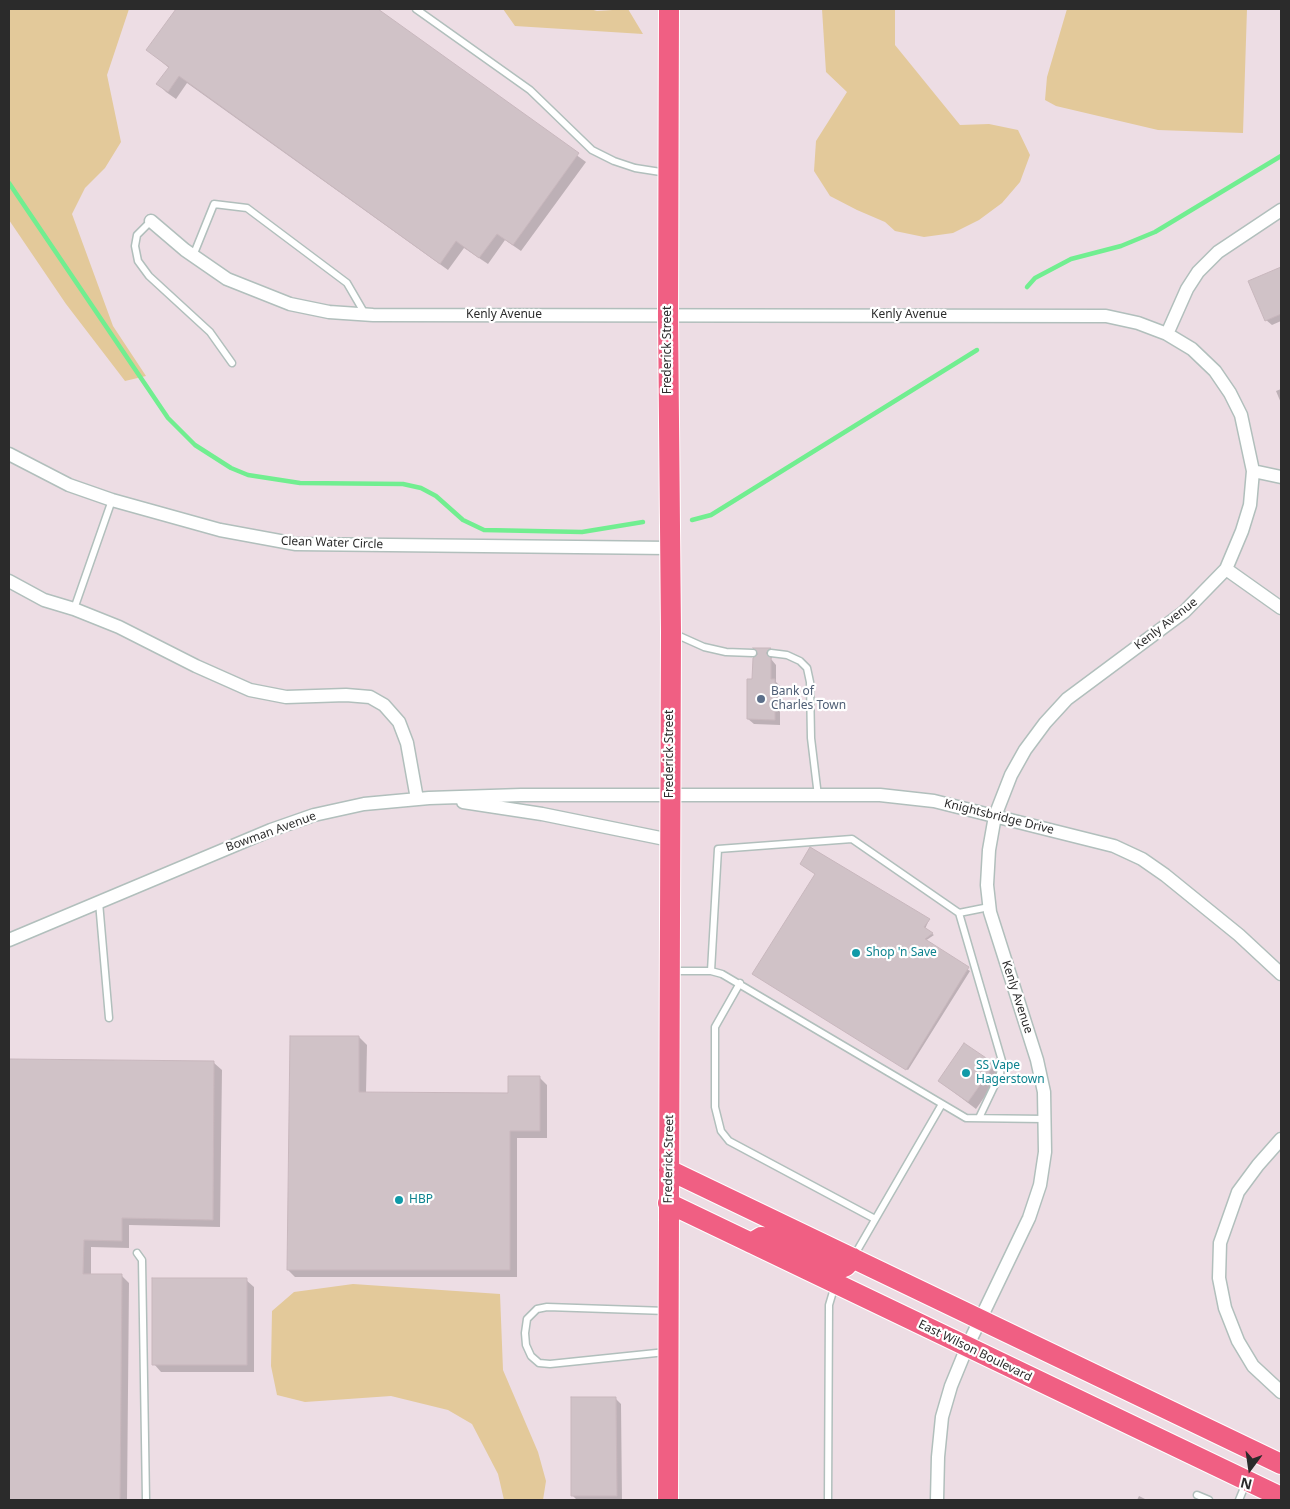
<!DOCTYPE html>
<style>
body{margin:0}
#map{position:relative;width:1290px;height:1509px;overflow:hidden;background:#eddde4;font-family:"Noto Sans",sans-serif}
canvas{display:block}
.frame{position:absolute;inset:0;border:10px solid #2b2b2b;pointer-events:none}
.north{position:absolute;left:1225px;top:1444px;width:50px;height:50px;-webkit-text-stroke:4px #fff;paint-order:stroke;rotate:194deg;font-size:14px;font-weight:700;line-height:20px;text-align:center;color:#2b2b2b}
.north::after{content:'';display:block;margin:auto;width:18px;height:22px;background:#2b2b2b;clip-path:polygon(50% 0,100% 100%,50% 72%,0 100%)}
</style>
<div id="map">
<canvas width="1290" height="1509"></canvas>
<div class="frame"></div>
<div class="north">N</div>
</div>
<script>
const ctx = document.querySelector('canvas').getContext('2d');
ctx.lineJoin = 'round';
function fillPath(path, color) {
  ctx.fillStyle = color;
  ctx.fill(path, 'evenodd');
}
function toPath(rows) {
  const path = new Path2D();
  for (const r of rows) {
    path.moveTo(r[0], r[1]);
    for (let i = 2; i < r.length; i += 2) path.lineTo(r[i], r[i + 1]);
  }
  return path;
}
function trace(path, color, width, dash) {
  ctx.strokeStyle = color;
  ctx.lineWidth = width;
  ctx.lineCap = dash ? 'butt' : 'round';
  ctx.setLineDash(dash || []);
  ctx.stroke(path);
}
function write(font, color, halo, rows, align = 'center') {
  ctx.font = font + ' "Noto Sans",sans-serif';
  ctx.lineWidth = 4.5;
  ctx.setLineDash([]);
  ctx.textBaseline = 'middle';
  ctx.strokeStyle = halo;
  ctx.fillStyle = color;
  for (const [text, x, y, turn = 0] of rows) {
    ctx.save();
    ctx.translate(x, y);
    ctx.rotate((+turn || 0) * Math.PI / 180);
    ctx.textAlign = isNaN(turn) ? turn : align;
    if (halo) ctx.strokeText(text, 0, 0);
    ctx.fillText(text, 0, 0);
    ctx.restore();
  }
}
fillPath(toPath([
 [9,9,129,9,107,75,121,142,105,168,85,188,72,214,113,326,146,376,125,381,66,304,9,220],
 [503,9,590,9,597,11,628,9,643,34,515,26],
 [822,9,895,9,895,45,960,125,989,124,1018,130,1030,155,1020,182,1002,203,979,220,953,233,924,237,895,231,885,222,857,210,830,196,814,171,816,141,847,92,826,72],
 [1067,9,1247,9,1243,133,1158,130,1056,106,1045,100,1047,77],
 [353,1284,500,1294,503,1370,538,1452,546,1481,543,1500,504,1500,498,1474,472,1424,448,1410,391,1396,305,1402,277,1395,271,1366,272,1311,294,1292]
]), '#e3c99a');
fillPath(toPath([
 [178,9,375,9,586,162,521,251,505,240,488,264,464,248,448,270,187,83,176,99,166,92,158,84,169,68,148,50],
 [1281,268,1281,321,1272,325,1266,320,1250,282],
 [1281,389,1281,403,1276,391],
 [756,649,770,649,775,654,771,659,776,665,776,682,780,686,780,725,754,724,748,719,760,654],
 [813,849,929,920,925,929,934,935,925,941,970,971,908,1070,755,975,816,874,801,864],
 [359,1037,367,1045,366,1093,510,1094,540,1078,547,1085,547,1138,517,1138,517,1277,295,1277,288,1270],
 [9,1060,214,1063,222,1070,220,1227,129,1225,129,1248,91,1247,91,1275,122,1276,129,1283,127,1500,9,1500],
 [994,1065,1002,1072,976,1109,939,1081],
 [246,1280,254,1287,254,1372,161,1372,154,1364],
 [615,1398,621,1404,622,1500,577,1500,572,1495],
 [1139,1496,1147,1500,1137,1500]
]), '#0003');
trace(toPath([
 [9,183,168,418,195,445,231,468,248,475,300,483,403,484,421,488,436,496,463,520,484,530,582,532,643,522],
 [1027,287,1035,278,1071,259,1121,246,1155,232,1281,156],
 [692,520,711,515,977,350]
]), '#71ee90', 4.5);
const building = toPath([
 [176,9,378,9,579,153,513,245,497,234,479,258,456,241,440,264,179,76,168,92,156,84,169,67,146,50,176,9],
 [1281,267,1281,314,1265,321,1248,281,1281,267],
 [753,648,771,648,766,653,771,658,771,679,775,679,775,720,747,719,747,679,752,679,753,658,758,654,753,648],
 [810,847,930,919,924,927,933,933,925,939,969,967,906,1070,752,974,815,874,800,864,810,847],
 [290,1036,359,1036,359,1092,508,1093,508,1076,540,1076,540,1131,510,1131,510,1270,287,1270,290,1036],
 [964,1043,995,1064,968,1102,938,1081,964,1043],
 [9,1059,214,1061,213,1220,122,1218,122,1241,84,1240,83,1274,122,1274,120,1500,9,1500,9,1059],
 [152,1278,247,1278,247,1365,152,1365,152,1278],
 [571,1397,616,1397,617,1496,571,1496,571,1397]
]);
fillPath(building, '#d0c2c7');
trace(building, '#c8b7bd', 1);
const service = toPath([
 [416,9,530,90,592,150,614,161,635,168,667,173],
 [151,221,137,235,135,246,138,261,149,276,210,332,232,363],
 [193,256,214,204,247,208,347,283,365,314],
 [74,609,112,500],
 [675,634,704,647,726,652,753,653],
 [771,653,787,655,800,661,807,668,810,682,811,738,818,796],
 [99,902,109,1018],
 [959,913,989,907],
 [672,971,711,971,722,974,966,1118,1045,1119],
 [711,971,718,849,852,839,959,913,1002,1061,1000,1074,979,1118],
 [740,983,715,1027,715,1107,721,1131,729,1141,875,1219],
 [137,1253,142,1260,146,1500],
 [854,1256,942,1104],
 [666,1352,550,1364,539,1363,531,1356,526,1345,525,1333,527,1319,537,1309,547,1307,667,1311],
 [1197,1495,1209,1500],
 [828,1500,829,1305,835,1285],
 [1239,1500,1246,1483]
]);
const minor = toPath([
 [151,221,185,250,227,279,290,304,329,312,373,315,1106,316,1138,323,1167,334,1192,349,1215,371,1230,393,1241,415,1253,471,1250,505,1242,531,1226,569,1184,612,1067,699,1045,723,1025,750,1011,775,995,816,989,850,987,885,990,912,1037,1060,1044,1092,1045,1152,1040,1185,1029,1218,967,1347,951,1386,942,1417,938,1457,937,1500],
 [1167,334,1187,289,1198,272,1218,252,1281,210],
 [9,454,69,485,112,500,220,530,296,544,670,548],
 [1253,471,1281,477],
 [1226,569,1281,608],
 [9,581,44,600,74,609,119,627,196,666,250,690,286,697,346,695,370,697,384,705,399,722,407,743,417,799],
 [463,802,542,814,670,840],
 [9,940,271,830,314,815,364,804,429,798,521,795,880,795,934,801,1114,846,1142,859,1165,875,1239,935,1281,974],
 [1281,1139,1258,1165,1238,1192,1220,1243,1219,1278,1225,1308,1238,1341,1253,1366,1281,1392]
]);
const primary = toPath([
 [669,1170,1281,1464],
 [668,1203,1281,1497],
 [751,1243,761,1237,773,1238,839,1269,846,1266,853,1258],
 [668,1500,671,632,668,316,669,9]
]);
trace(service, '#b1bfbc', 9);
trace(minor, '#b1bfbc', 15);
trace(primary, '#fff', 22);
trace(service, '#fff', 6);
trace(minor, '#fff', 12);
trace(primary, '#f05f83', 20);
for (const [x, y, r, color] of [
 [761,699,5,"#5c6f8a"],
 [856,953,5,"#0f9aa8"],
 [966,1073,5,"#0f9aa8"],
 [399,1200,5,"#0f9aa8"]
]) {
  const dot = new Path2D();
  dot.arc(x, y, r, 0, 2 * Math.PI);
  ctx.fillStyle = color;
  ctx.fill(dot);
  trace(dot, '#fff', 2);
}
write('12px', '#2b2b2b', '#fff', [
 ["Kenly Avenue",504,315],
 ["Kenly Avenue",909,315],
 ["Frederick Street",668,350,-90],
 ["Clean Water Circle",332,543,2],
 ["Kenly Avenue",1166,624,-38],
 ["Frederick Street",670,754,-90],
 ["Knightsbridge Drive",999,817,14],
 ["Bowman Avenue",271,832,-20],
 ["Kenly Avenue",1017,997,72],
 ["Frederick Street",669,1159,-89],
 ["East Wilson Boulevard",975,1351,26]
]);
write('12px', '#4e5e75', '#fff', [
 ["Bank of",771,692],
 ["Charles Town",771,706]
], 'left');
write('12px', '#0d838f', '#fff', [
 ["Shop 'n Save",866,953],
 ["SS Vape",976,1066],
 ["Hagerstown",976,1080],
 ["HBP",409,1200]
], 'left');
</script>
